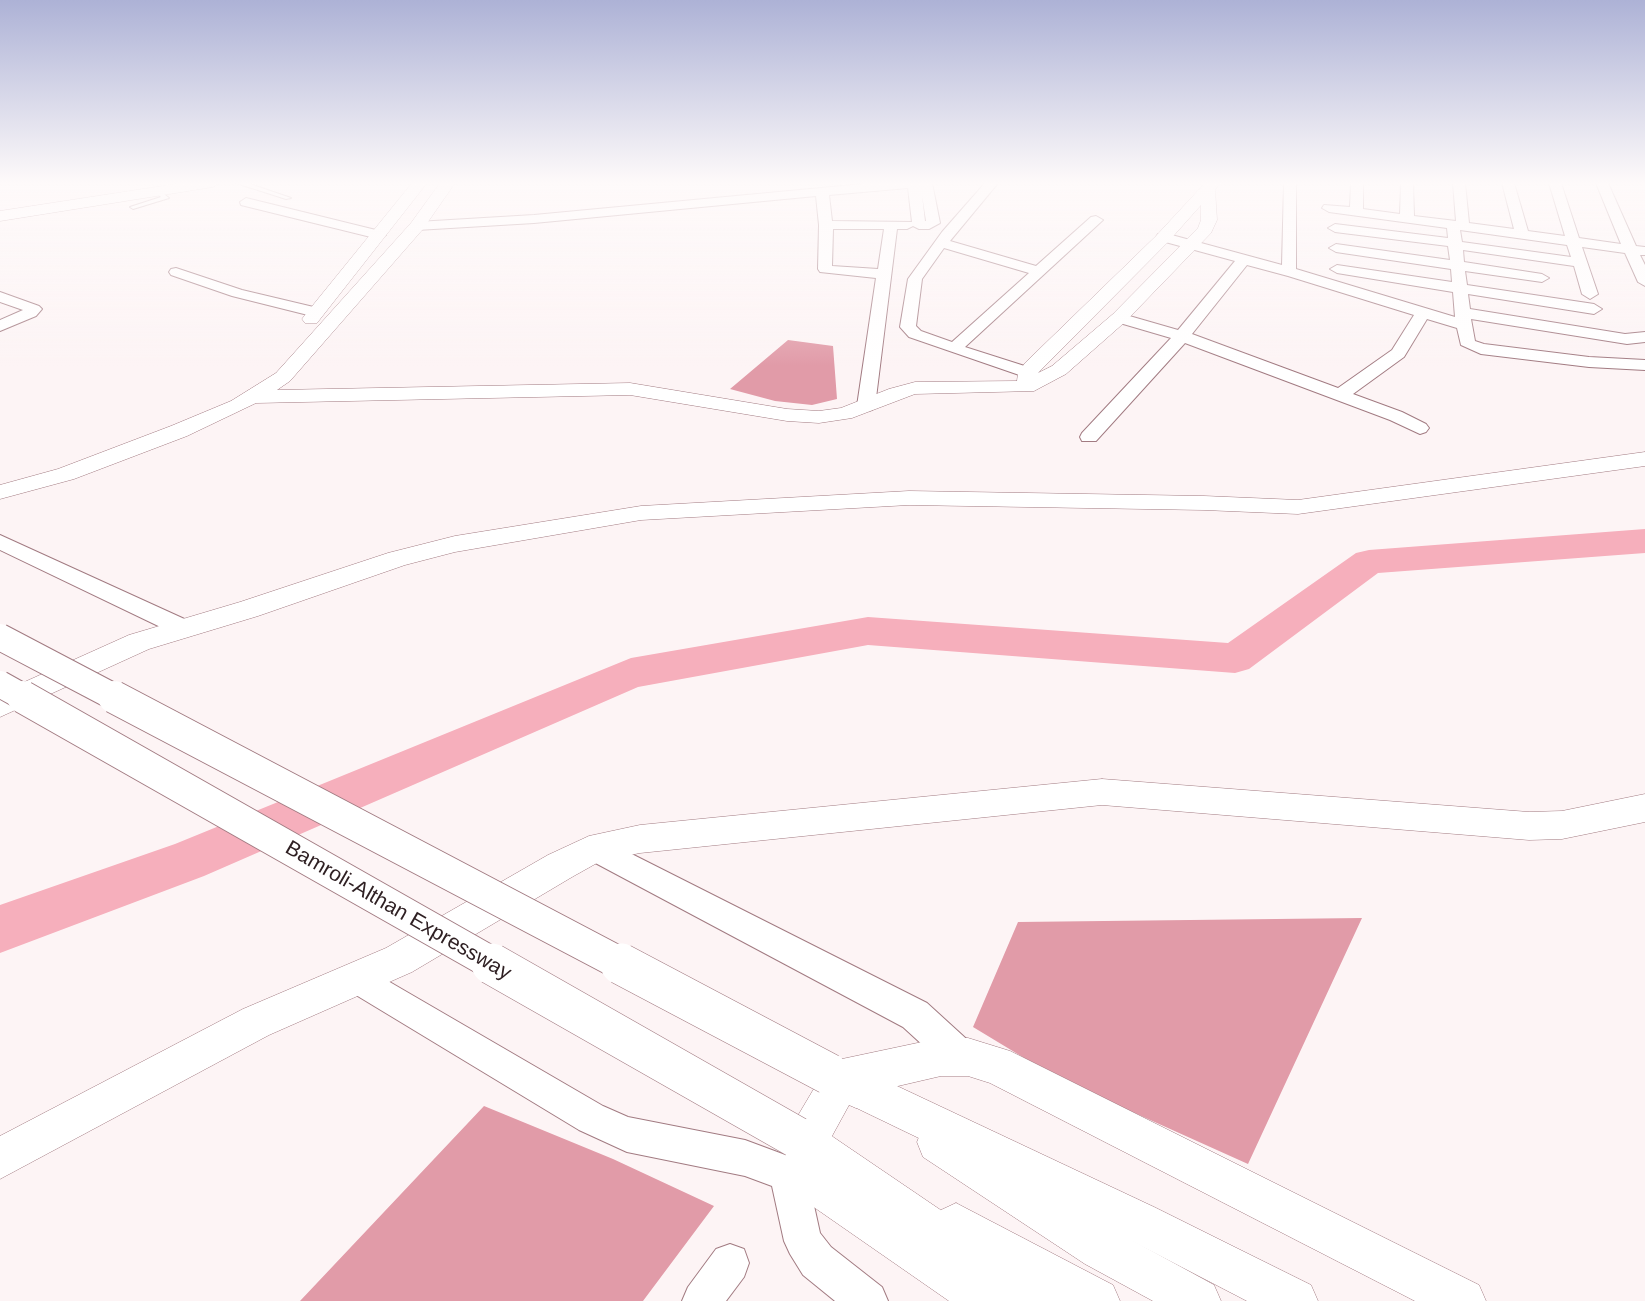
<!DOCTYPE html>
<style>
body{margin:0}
canvas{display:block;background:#fdf4f5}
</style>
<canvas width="1645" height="1301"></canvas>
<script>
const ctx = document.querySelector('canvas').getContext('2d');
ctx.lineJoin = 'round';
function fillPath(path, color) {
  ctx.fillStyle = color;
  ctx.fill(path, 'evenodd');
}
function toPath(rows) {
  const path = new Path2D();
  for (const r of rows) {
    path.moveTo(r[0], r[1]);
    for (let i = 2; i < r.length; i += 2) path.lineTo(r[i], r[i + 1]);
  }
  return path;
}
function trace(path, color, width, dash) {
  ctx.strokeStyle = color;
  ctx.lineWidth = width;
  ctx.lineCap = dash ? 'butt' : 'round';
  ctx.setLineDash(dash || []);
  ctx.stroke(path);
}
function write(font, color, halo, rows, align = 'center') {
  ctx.font = font + ' Helvetica,sans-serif';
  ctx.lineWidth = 5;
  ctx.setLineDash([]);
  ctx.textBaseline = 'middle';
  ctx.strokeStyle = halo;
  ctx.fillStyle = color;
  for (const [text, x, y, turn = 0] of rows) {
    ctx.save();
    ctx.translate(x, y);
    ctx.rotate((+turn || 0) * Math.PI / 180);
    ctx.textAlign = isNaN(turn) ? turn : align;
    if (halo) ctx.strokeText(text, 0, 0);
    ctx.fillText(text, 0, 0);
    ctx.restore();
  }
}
fillPath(toPath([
 [788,340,833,346,837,399,812,405,775,401,730,389],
 [1362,918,1248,1164,1059,1079,973,1027,1018,922],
 [484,1106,613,1159,714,1206,643,1301,300,1301]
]), '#e19ba8');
fillPath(toPath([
 [1645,529,1645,553,1378,573,1249,669,1235,673,868,645,638,687,204,876,0,953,0,905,175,844,631,658,868,617,1228,643,1356,553,1369,550,1645,529]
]), '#f6afbc');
const service = toPath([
 [236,183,247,183,291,198,286,199,236,183],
 [156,191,160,191,169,198,133,209,130,207,161,197,156,193,156,191]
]);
const minor = toPath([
 [874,183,932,183,940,223,929,229,919,229,913,226,907,229,897,229,875,406,872,410,866,411,860,410,857,406,876,278,820,272,818,269,819,225,816,196,534,223,417,230,410,226,417,222,534,215,874,183],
 [908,188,912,222,832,221,829,195,908,188],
 [922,195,926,221,925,221,922,195],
 [833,229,884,229,878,269,832,266,833,229],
 [985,183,998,183,950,241,1036,266,1091,217,1096,216,1103,220,965,347,1034,369,1037,373,1034,377,1028,378,909,337,900,327,908,279,942,232,985,183],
 [944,248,1029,273,952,342,921,331,916,326,922,279,944,248],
 [1284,183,1296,183,1296,269,1455,317,1453,292,1337,273,1330,269,1337,265,1452,282,1451,269,1336,252,1329,248,1336,244,1450,260,1448,246,1335,232,1328,228,1335,224,1448,238,1447,228,1329,212,1322,208,1324,205,1350,207,1351,183,1363,183,1363,209,1400,214,1401,183,1413,183,1414,216,1456,221,1453,183,1465,183,1469,223,1514,229,1502,183,1514,183,1528,231,1565,236,1549,183,1561,183,1579,238,1621,244,1596,183,1608,183,1636,246,1645,247,1645,255,1640,255,1645,265,1645,286,1638,282,1625,253,1582,247,1598,294,1590,299,1582,294,1574,266,1463,250,1464,262,1542,274,1549,278,1542,282,1465,271,1467,285,1594,304,1602,309,1594,314,1468,294,1470,309,1625,334,1645,332,1645,342,1627,344,1471,319,1475,341,1484,344,1589,357,1645,360,1645,370,1589,367,1481,354,1461,345,1457,328,1427,319,1404,357,1353,394,1402,412,1426,424,1429,428,1426,432,1420,434,1390,420,1185,343,1096,441,1082,441,1080,437,1082,433,1171,338,1113,321,1111,318,1113,315,1119,313,1178,330,1235,261,1158,240,1156,237,1158,234,1168,234,1282,265,1284,183],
 [1460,230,1567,245,1571,257,1462,242,1460,230],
 [1247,265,1288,276,1414,315,1392,350,1338,388,1192,334,1247,265],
 [246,198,384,232,386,235,379,239,241,205,240,202,246,198],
 [176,268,242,290,322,309,324,312,316,317,232,296,171,275,169,272,171,269,176,268],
 [0,292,39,306,42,309,36,316,0,331,0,320,23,310,0,302,0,292],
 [0,535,191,622,195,628,191,634,183,636,175,634,0,550,0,535],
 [596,836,927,1003,973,1045,978,1057,973,1069,961,1074,949,1069,903,1027,586,858,582,849,586,840,596,836],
 [357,963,603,1106,628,1117,745,1140,831,1172,836,1185,831,1198,818,1203,813,1201,820,1233,831,1247,882,1287,888,1301,835,1301,803,1275,790,1254,784,1241,772,1186,745,1176,627,1152,579,1130,346,989,341,978,346,967,357,963],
 [730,1244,744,1249,749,1263,744,1277,726,1301,682,1301,688,1287,716,1249,730,1244]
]);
const tertiary = toPath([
 [412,183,427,183,317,323,305,323,302,319,305,315,412,183],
 [440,183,455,183,423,229,290,381,277,390,630,383,787,409,819,411,841,408,889,389,915,382,1017,381,1018,373,1025,363,1156,236,1205,183,1220,183,1215,190,1217,220,1211,233,1125,322,1066,374,1034,391,915,394,852,418,819,423,787,421,630,395,256,403,187,436,74,479,0,499,0,485,58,469,171,426,231,401,276,373,411,223,440,183],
 [1201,205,1201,220,1198,228,1113,314,1052,366,1038,373,1168,242,1201,205],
 [1645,452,1645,466,1298,514,1204,510,909,505,641,520,455,552,405,565,258,616,149,649,0,717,0,693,129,635,240,602,388,553,455,536,641,506,909,491,1204,496,1298,500,1645,452],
 [1102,779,1529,812,1562,811,1645,794,1645,822,1562,839,1529,840,1102,805,640,853,615,858,597,863,572,877,412,972,269,1035,0,1179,0,1136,243,1009,386,948,548,855,589,836,640,825,1102,779],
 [941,1038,968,1038,1010,1051,1479,1285,1486,1301,1415,1301,990,1083,968,1076,941,1076,842,1099,828,1093,822,1079,828,1065,842,1059,941,1038],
 [805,1123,820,1129,826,1144,829,1163,835,1171,1005,1285,1012,1301,949,1301,805,1201,794,1186,788,1171,784,1144,790,1129,805,1123]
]);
const secondary = toPath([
 [182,183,220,183,213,187,0,221,0,211,182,183],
 [842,1059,870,1074,876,1088,870,1102,856,1108,849,1105,832,1136,840,1151,834,1166,819,1172,790,1159,784,1144,790,1129,828,1065,842,1059],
 [938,1121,953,1127,1117,1232,1214,1285,1221,1301,1153,1301,1085,1264,923,1157,917,1142,923,1127,938,1121],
 [956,1203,1113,1285,1120,1301,1051,1301,941,1240,934,1225,941,1210,956,1203]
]);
const primary = toPath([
 [829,1054,1154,1207,1311,1285,1318,1301,1247,1301,1124,1237,815,1088,809,1074,815,1060,829,1054],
 [796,1116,811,1122,1051,1285,1058,1301,996,1301,781,1152,775,1137,781,1122,796,1116]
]);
trace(service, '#a27b82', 2);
trace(minor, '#a27b82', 2);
trace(tertiary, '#a27b82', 1);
trace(secondary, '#a27b82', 1);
trace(primary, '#a27b82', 1);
fillPath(service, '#fff');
fillPath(minor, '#fff');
fillPath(tertiary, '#fff');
fillPath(secondary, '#fff');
fillPath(primary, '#fff');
const primaryBridgeFar2 = toPath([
 [0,637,116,698],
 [0,684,25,698]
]);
const primaryBridgeFar1 = toPath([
 [23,697,495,965],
 [114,697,623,965]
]);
const primaryBridge = toPath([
 [492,964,796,1137],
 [621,964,829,1074]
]);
trace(primaryBridgeFar2, '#a27b82', 28, []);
trace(primaryBridgeFar1, '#a27b82', 34, []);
trace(primaryBridge, '#a27b82', 42, []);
trace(primaryBridgeFar2, '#fff', 26);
trace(primaryBridgeFar1, '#fff', 32);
trace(primaryBridge, '#fff', 41);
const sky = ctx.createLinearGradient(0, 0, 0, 366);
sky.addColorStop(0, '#adb2d6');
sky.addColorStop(0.5, '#fefafa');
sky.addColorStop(1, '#fefafa00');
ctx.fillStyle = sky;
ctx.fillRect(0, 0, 1645, 366);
write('21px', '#2f2023', '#fff', [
 ["Bamroli-Althan Expressway",398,911,30]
]);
</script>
